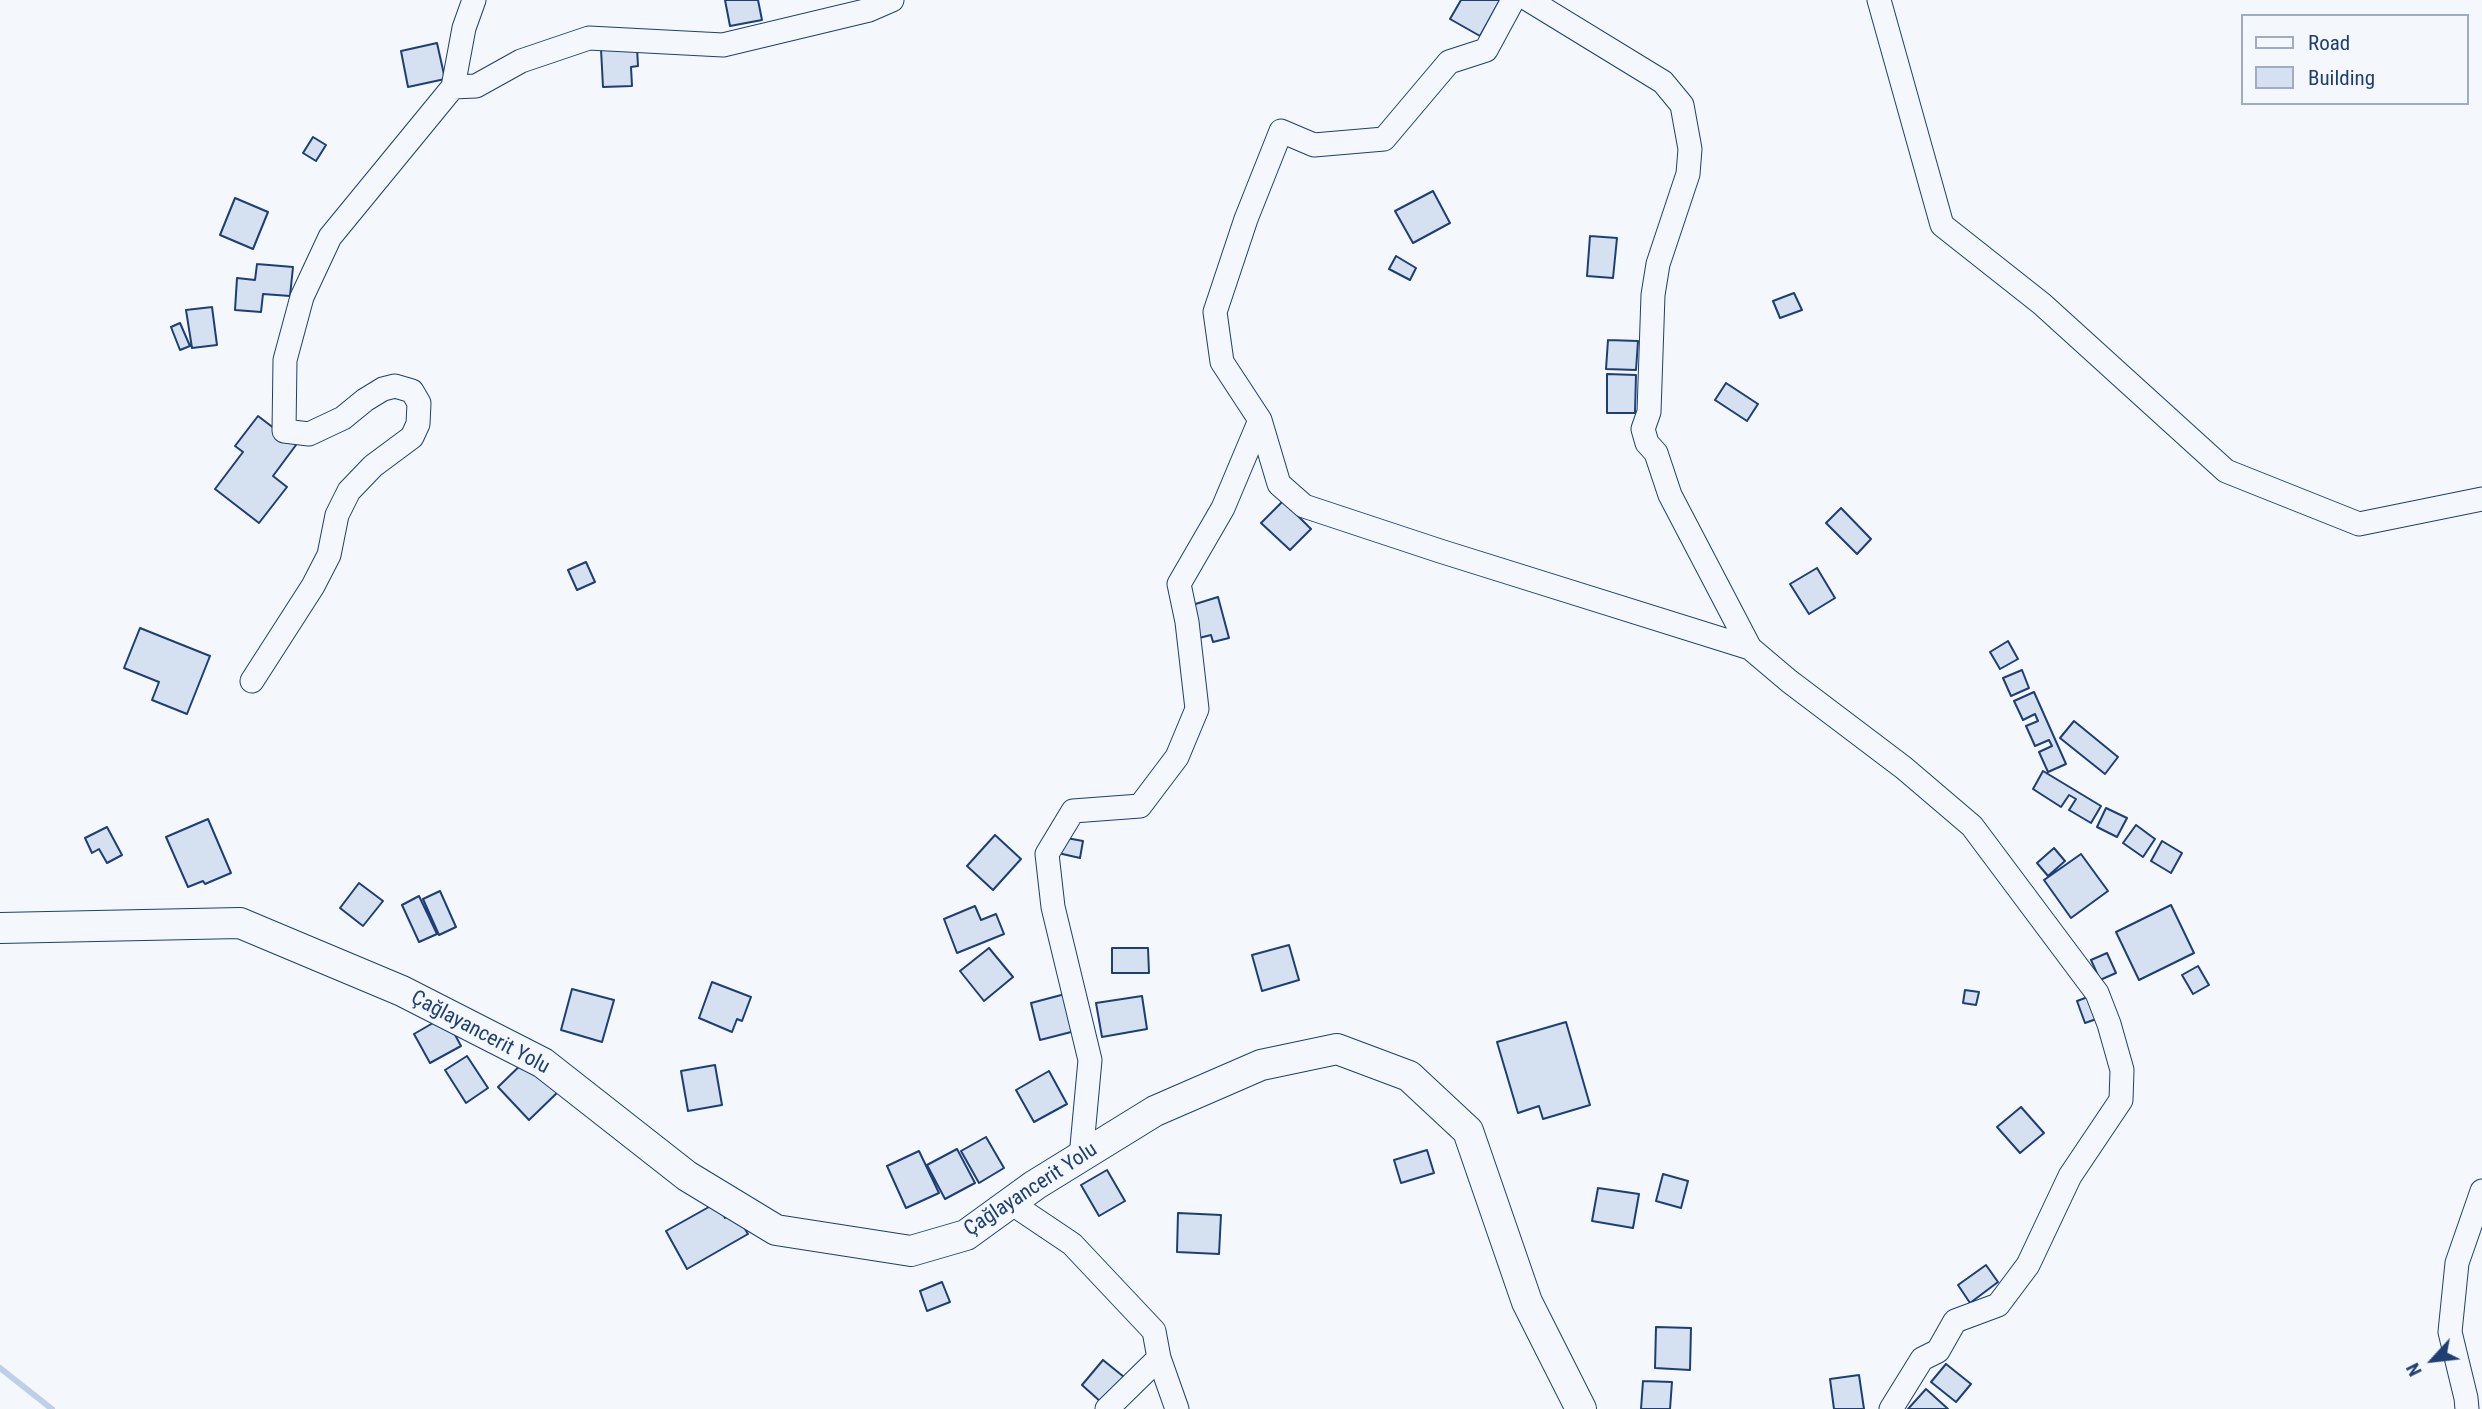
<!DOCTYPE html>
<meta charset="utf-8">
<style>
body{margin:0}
#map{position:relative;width:2482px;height:1409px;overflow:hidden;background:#f4f7fb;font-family:"Roboto Condensed",sans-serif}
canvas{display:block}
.legend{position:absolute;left:2241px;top:14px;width:228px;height:91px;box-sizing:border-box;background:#f4f7fb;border:2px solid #9eadc5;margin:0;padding:9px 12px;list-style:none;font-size:21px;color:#1d3f73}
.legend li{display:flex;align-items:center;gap:14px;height:35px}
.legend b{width:35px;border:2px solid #9eadc5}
.north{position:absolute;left:2398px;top:1325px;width:70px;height:70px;-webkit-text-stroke:5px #f4f7fb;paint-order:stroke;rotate:243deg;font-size:19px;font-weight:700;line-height:28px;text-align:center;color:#1d3f73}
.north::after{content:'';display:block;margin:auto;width:24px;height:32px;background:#1d3f73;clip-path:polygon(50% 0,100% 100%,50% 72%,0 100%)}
</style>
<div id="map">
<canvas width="2482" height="1409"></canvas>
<ul class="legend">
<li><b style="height:9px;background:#f4f7fb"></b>Road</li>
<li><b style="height:19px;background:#d5e0f0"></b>Building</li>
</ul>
<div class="north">N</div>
</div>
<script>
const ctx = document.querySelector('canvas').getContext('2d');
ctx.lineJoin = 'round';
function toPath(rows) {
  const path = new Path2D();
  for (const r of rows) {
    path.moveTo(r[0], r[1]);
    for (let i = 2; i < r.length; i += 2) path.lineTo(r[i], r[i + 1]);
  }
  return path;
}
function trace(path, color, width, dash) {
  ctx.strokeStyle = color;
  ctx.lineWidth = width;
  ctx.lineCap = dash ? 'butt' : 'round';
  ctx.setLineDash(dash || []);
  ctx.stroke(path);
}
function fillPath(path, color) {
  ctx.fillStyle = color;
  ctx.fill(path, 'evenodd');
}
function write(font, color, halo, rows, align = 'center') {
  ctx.font = font + ' "Roboto Condensed",sans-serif';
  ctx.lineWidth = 5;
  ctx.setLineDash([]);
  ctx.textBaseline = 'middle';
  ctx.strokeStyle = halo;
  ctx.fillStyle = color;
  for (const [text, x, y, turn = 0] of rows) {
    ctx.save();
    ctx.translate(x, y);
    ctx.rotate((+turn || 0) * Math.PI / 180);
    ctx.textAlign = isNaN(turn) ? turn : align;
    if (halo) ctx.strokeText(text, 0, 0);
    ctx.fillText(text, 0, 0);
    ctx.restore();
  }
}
trace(toPath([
 [0,1368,52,1409]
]), '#bed0e5', 6);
const building = toPath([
 [725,0,758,0,762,20,730,26,725,0],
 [1461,0,1500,0,1480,36,1450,19,1461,0],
 [437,43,445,79,408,87,401,51,437,43],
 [637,48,638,66,631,67,632,86,603,87,601,49,637,48],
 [313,137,326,145,316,161,303,153,313,137],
 [1433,191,1450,223,1413,243,1395,211,1433,191],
 [235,198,268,212,253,249,220,235,235,198],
 [1590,236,1617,238,1613,278,1587,276,1590,236],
 [1396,256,1416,268,1410,280,1389,269,1396,256],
 [257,264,293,267,290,296,263,294,261,312,235,310,237,278,255,280,257,264],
 [1794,293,1802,310,1780,318,1773,301,1794,293],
 [212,307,217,345,192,348,186,310,212,307],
 [180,323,190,346,180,350,171,327,180,323],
 [1608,340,1638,341,1636,370,1606,369,1608,340],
 [1607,374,1636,375,1635,413,1607,413,1607,374],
 [1726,383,1758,404,1747,421,1715,400,1726,383],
 [258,416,296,445,273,476,287,487,259,523,215,489,243,452,235,446,258,416],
 [1283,501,1311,529,1290,550,1261,523,1283,501],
 [1841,508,1871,539,1857,554,1826,523,1841,508],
 [586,562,595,582,577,590,568,570,586,562],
 [1817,568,1835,598,1809,614,1790,584,1817,568],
 [1218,597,1229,638,1213,642,1211,635,1199,638,1189,606,1218,597],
 [140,628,210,656,187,714,152,700,159,682,124,668,140,628],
 [2008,641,2018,659,2000,669,1990,652,2008,641],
 [2022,670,2029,688,2011,696,2003,678,2022,670],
 [2034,692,2066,764,2048,772,2039,752,2052,746,2049,740,2035,746,2026,726,2038,721,2035,714,2023,720,2014,701,2034,692],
 [2074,721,2118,757,2105,774,2060,738,2074,721],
 [2043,771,2101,806,2091,823,2069,810,2076,799,2069,795,2061,807,2033,789,2043,771],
 [2106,808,2127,818,2117,837,2097,827,2106,808],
 [208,819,231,873,205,884,203,881,188,887,166,837,208,819],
 [2136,825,2155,839,2143,857,2123,843,2136,825],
 [107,827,122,855,107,863,99,849,92,853,85,838,107,827],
 [995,835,1021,859,993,890,967,866,995,835],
 [1061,837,1083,841,1080,858,1058,853,1061,837],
 [2162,841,2182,853,2171,873,2151,861,2162,841],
 [2054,848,2065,861,2048,876,2037,863,2054,848],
 [2081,854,2108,891,2071,918,2044,880,2081,854],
 [359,883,383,901,363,926,340,908,359,883],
 [440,891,456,927,439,935,423,899,440,891],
 [419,896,437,934,419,942,402,905,419,896],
 [2171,905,2194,953,2139,980,2116,932,2171,905],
 [975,906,981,920,996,914,1004,934,957,953,944,919,975,906],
 [1289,945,1299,980,1262,991,1252,955,1289,945],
 [989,948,1013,977,984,1001,960,971,989,948],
 [1112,948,1148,948,1149,973,1112,973,1112,948],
 [2107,953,2116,973,2100,980,2091,960,2107,953],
 [2198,966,2209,985,2193,994,2182,975,2198,966],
 [712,982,751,997,742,1021,737,1019,732,1032,699,1018,712,982],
 [572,989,614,1000,602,1042,561,1030,572,989],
 [1965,990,1979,992,1976,1005,1963,1003,1965,990],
 [1069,993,1079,1030,1040,1040,1031,1003,1069,993],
 [2096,994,2105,1016,2085,1023,2077,1001,2096,994],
 [1142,996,1147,1029,1102,1037,1096,1003,1142,996],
 [445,1016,461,1046,430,1063,414,1034,445,1016],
 [1566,1022,1590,1105,1543,1119,1539,1106,1518,1113,1497,1042,1566,1022],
 [467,1056,488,1088,466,1103,445,1070,467,1056],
 [529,1057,560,1090,529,1120,498,1087,529,1057],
 [715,1065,722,1105,688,1111,681,1071,715,1065],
 [1049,1071,1067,1104,1034,1122,1016,1090,1049,1071],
 [2021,1107,2044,1133,2020,1153,1997,1127,2021,1107],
 [986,1137,1004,1168,979,1183,961,1151,986,1137],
 [957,1149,975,1183,945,1199,927,1165,957,1149],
 [1427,1150,1434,1173,1401,1183,1394,1160,1427,1150],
 [919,1151,939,1193,906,1208,887,1166,919,1151],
 [1107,1170,1125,1201,1099,1216,1081,1185,1107,1170],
 [1663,1174,1688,1181,1681,1208,1656,1201,1663,1174],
 [1598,1188,1639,1194,1633,1228,1592,1221,1598,1188],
 [716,1203,725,1218,735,1212,748,1234,687,1269,666,1231,716,1203],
 [1178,1213,1221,1215,1219,1254,1177,1252,1178,1213],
 [1986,1265,1998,1282,1970,1303,1958,1285,1986,1265],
 [942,1282,950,1302,927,1311,920,1291,942,1282],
 [1656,1327,1691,1328,1690,1370,1655,1368,1656,1327],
 [1103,1360,1124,1377,1102,1403,1082,1385,1103,1360],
 [1946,1364,1971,1384,1956,1402,1931,1382,1946,1364],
 [1859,1375,1864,1409,1834,1409,1830,1379,1859,1375],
 [1643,1381,1672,1382,1670,1409,1641,1409,1643,1381],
 [1926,1389,1948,1409,1908,1409,1926,1389]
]);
fillPath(building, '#d5e0f0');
trace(building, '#1d3f73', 2);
const minor = toPath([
 [1513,0,1486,50,1449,62,1384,139,1314,145,1281,131,1246,219,1215,312,1222,362,1260,420,1279,484,1304,506,1440,551,1750,648],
 [1529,0,1663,82,1682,105,1690,149,1688,174,1658,264,1653,295,1649,412,1643,429,1647,443,1656,453,1670,495,1750,648,1789,681,1904,768,1972,826,2097,993,2109,1024,2122,1070,2121,1100,2070,1176,2028,1265,1998,1305,1955,1321,1938,1351,1922,1359,1891,1409],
 [1879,0,1942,225,2042,304,2226,471,2359,524,2482,499],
 [453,87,476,86,521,61,589,38,723,45,869,10,892,0],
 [252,681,313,586,329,555,337,515,349,491,373,466,412,437,418,424,419,403,412,391,395,386,383,389,365,400,343,418,309,434,284,431,285,360,302,297,330,237,453,87,464,28,474,0],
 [1081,1157,1090,1060,1053,907,1047,854,1073,811,1140,806,1177,757,1197,709,1187,622,1179,584,1223,508,1260,420],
 [1011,1203,1072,1244,1154,1331,1159,1358,1177,1409],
 [1107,1409,1159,1358],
 [2467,1409,2466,1398,2450,1332,2457,1263,2482,1191]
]);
const major = toPath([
 [0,928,240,923,402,991,543,1063,687,1176,776,1230,911,1251,966,1235,1035,1185,1155,1111,1261,1065,1337,1049,1409,1076,1468,1131,1527,1302,1581,1409]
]);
trace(minor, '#1d3f73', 25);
trace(major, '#1d3f73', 32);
trace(minor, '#f4f7fb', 23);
trace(major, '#f4f7fb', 30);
write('21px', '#1d3f73', '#f4f7fb', [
 ["Çağlayancerit Yolu",480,1033,28],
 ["Çağlayancerit Yolu",1031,1190,-33]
]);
</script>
